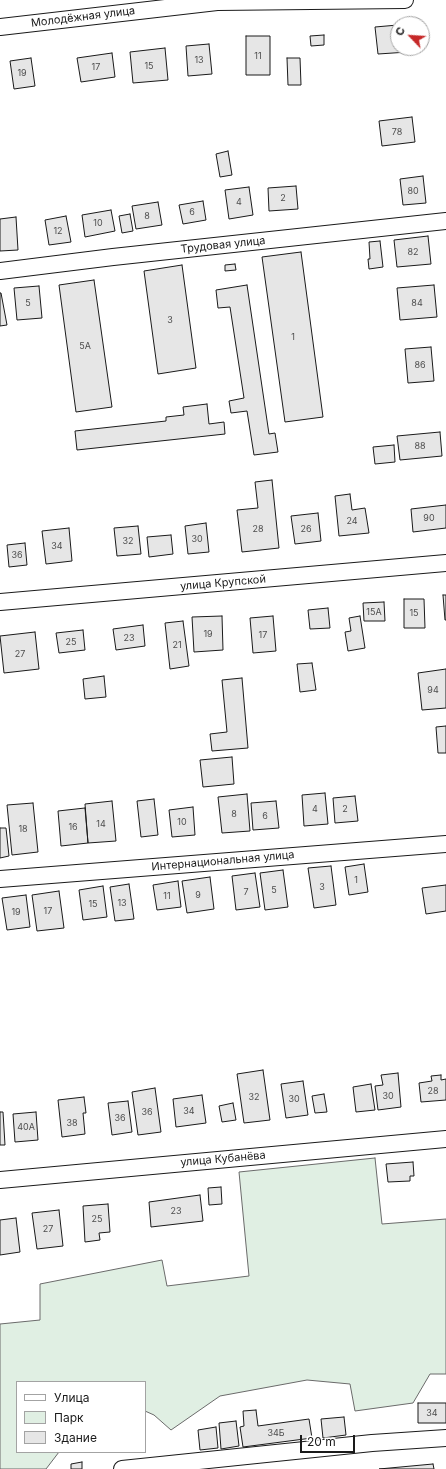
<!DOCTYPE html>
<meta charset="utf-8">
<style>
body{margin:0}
#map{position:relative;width:446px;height:1469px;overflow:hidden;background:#fff;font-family:Inter,sans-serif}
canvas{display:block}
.legend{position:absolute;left:16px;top:1381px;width:130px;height:72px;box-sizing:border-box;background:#fff;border:1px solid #a3a3a3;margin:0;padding:5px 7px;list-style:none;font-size:12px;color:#1a1a1a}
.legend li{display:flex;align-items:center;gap:8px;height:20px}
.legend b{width:20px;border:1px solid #a3a3a3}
.north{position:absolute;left:390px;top:16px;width:40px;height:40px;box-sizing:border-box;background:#fff;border:1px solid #a3a3a3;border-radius:50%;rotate:295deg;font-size:11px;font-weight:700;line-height:16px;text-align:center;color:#1a1a1a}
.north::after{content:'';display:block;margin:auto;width:14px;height:18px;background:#c62828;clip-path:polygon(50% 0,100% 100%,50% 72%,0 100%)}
.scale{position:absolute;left:300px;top:1435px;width:55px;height:18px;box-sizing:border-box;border:2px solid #1a1a1a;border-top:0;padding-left:5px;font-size:12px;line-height:14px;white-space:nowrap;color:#1a1a1a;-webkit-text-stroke:3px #fff;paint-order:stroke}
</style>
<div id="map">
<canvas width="446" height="1469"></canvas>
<ul class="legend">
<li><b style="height:5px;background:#fff"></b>Улица</li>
<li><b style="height:11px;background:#e0efe3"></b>Парк</li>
<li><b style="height:11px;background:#e6e6e6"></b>Здание</li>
</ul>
<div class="north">С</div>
<div class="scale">20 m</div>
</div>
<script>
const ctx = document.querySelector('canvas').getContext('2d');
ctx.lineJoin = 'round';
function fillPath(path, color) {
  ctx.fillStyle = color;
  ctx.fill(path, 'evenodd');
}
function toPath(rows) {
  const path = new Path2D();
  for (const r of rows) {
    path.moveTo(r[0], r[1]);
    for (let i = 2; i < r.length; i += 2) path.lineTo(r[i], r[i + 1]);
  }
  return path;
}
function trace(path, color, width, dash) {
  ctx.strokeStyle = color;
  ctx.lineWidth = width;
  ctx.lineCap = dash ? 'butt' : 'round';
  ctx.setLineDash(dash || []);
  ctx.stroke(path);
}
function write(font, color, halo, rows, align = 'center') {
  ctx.font = font + ' Inter,sans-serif';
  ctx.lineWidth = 3;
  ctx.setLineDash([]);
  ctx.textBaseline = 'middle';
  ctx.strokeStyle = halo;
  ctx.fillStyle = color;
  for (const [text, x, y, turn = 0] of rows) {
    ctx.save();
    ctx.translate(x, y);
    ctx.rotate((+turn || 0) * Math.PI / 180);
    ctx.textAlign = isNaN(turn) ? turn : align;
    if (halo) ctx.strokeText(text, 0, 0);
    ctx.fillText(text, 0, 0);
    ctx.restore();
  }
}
const green = toPath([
 [375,1158,382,1224,446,1219,446,1374,430,1374,413,1403,355,1411,350,1384,307,1380,220,1396,171,1430,154,1415,145,1411,145,1382,17,1382,17,1452,59,1452,46,1469,0,1469,0,1324,40,1320,40,1284,162,1260,167,1286,249,1276,239,1172,375,1158]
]);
fillPath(green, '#e0efe3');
trace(green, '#6a6a6a', 1);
const building = toPath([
 [398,25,398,48,407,48,408,52,378,54,375,27,398,25],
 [324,35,324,45,311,46,310,36,324,35],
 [246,36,270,36,270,75,246,75,246,36],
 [209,44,212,74,188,76,186,46,209,44],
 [165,48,168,80,133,83,130,52,165,48],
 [112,53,115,77,81,82,77,58,112,53],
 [31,58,35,86,14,89,10,61,31,58],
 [287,58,300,58,301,85,288,85,287,58],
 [412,117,415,142,382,146,379,121,412,117],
 [228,151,232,175,220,177,216,154,228,151],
 [423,176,426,203,403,205,400,179,423,176],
 [296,186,298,209,269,211,268,188,296,186],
 [249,187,253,215,229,219,225,190,249,187],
 [203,201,206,220,183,224,179,205,203,201],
 [158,202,162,225,136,229,132,206,158,202],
 [111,210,115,231,85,237,82,215,111,210],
 [130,214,133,231,122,233,119,216,130,214],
 [66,216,71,242,49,245,45,220,66,216],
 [16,217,18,250,0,251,0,219,16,217],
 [428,236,431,264,397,267,394,240,428,236],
 [380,241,383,267,369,269,368,259,370,259,369,242,380,241],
 [301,252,323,417,285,422,262,257,301,252],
 [235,264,236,270,225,271,225,265,235,264],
 [182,265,196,368,158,374,144,271,182,265],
 [94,280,112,407,76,412,59,285,94,280],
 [247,285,269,434,275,433,278,452,254,455,247,411,231,413,229,401,244,398,230,307,218,308,216,290,247,285],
 [434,285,437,317,400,320,397,288,434,285],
 [39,286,42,318,17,320,14,288,39,286],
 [0,293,1,293,7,325,0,326,0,293],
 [431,347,434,381,408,383,405,349,431,347],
 [207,404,209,424,224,422,225,434,77,450,75,431,166,421,166,417,184,415,183,407,207,404],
 [440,432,442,456,400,460,397,436,440,432],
 [394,445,395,462,375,464,373,447,394,445],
 [272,480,279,548,242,552,237,510,258,508,255,482,272,480],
 [350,494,352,510,365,508,369,533,339,536,335,496,350,494],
 [446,505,446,528,413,532,411,509,446,505],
 [318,513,321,541,295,544,291,516,318,513],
 [206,523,209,552,188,554,185,526,206,523],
 [138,526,141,554,117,556,114,528,138,526],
 [69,528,72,561,46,564,42,531,69,528],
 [171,535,173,554,149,557,147,537,171,535],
 [25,543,27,565,9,567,7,545,25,543],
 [443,595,446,595,446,620,445,620,443,595],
 [404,599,424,599,425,628,404,628,404,599],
 [384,602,385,621,364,621,363,603,384,602],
 [328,608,330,628,310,629,308,610,328,608],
 [222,616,223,650,194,652,192,617,222,616],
 [273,616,276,651,253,653,250,618,273,616],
 [360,616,365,648,348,651,345,632,351,631,349,618,360,616],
 [183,621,189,666,170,669,165,623,183,621],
 [143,625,145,646,116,650,113,629,143,625],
 [83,630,85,650,59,653,56,633,83,630],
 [35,632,39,669,4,673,0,636,35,632],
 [312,663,316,690,300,692,297,664,312,663],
 [446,669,446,708,422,710,418,673,446,669],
 [104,676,106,697,85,699,83,679,104,676],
 [242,678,248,748,212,751,210,734,227,732,222,680,242,678],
 [446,726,446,753,438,753,436,727,446,726],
 [232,757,234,784,203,787,200,760,232,757],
 [325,793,328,824,304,826,302,795,325,793],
 [247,794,250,831,222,833,218,797,247,794],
 [355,796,358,821,335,823,333,798,355,796],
 [154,799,158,835,141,837,137,801,154,799],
 [112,801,116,841,88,843,85,804,112,801],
 [276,801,279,828,253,830,251,803,276,801],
 [33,803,38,852,12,855,7,805,33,803],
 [193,807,195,835,172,837,169,810,193,807],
 [85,808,88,843,61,846,58,811,85,808],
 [0,828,6,828,9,856,0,858,0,828],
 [364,864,368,892,349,895,345,867,364,864],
 [331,866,336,905,314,908,308,868,331,866],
 [283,870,288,907,265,910,260,873,283,870],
 [255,873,260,907,236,910,232,876,255,873],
 [210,877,214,909,187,913,182,881,210,877],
 [178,881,181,907,157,910,153,885,178,881],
 [129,884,134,919,115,921,110,887,129,884],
 [446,885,446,911,426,914,422,888,446,885],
 [103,886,107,917,83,920,79,890,103,886],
 [59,891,64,928,37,931,32,895,59,891],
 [26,895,30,927,7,930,2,898,26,895],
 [263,1070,270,1120,244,1123,237,1074,263,1070],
 [398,1073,401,1107,378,1110,375,1086,383,1085,381,1075,398,1073],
 [441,1075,441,1080,446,1079,446,1100,421,1102,419,1083,432,1081,431,1076,441,1075],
 [303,1081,308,1115,286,1118,281,1084,303,1081],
 [371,1084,375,1110,356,1112,353,1087,371,1084],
 [155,1088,161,1132,138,1135,132,1092,155,1088],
 [324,1094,327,1112,315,1113,312,1096,324,1094],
 [202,1095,206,1123,176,1127,173,1099,202,1095],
 [84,1097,86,1113,83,1113,85,1134,62,1137,58,1100,84,1097],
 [128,1101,132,1132,112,1135,108,1103,128,1101],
 [233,1103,236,1120,222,1122,219,1106,233,1103],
 [0,1112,3,1112,5,1145,0,1145,0,1112],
 [36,1112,38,1140,15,1142,13,1114,36,1112],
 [413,1162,414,1176,410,1176,410,1181,388,1182,386,1164,413,1162],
 [221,1187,222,1204,209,1205,208,1188,221,1187],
 [200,1195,203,1221,151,1227,149,1202,200,1195],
 [108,1204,110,1232,99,1233,100,1240,85,1242,83,1206,108,1204],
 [59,1210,63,1246,37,1249,32,1213,59,1210],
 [16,1218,20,1252,0,1255,0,1220,16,1218],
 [418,1403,446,1403,446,1423,418,1423,418,1403],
 [256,1410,258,1426,309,1419,312,1438,243,1447,240,1427,244,1426,243,1411,256,1410],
 [344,1417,346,1435,323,1438,321,1419,344,1417],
 [236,1421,239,1446,221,1449,219,1423,236,1421],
 [216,1427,218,1448,200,1450,198,1430,216,1427],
 [82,1462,82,1469,71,1469,71,1464,82,1462],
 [433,1464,434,1469,379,1469,433,1464]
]);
fillPath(building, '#e6e6e6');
trace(building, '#1a1a1a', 1);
const minor = toPath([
 [0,27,217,2,405,0],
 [0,271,113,257,446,221],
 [0,602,446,563],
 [0,879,446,844],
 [0,1180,446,1139],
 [122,1469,372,1443,446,1438]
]);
trace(minor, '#1a1a1a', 18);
trace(minor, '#fff', 16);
write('9px', '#4d4d4d', null, [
 ["11",258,56],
 ["13",199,60],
 ["15",149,66],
 ["17",96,67],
 ["19",22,73],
 ["78",397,132],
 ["80",413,191],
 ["2",283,198],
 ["4",239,202],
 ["6",192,212],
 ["8",147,216],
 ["10",98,223],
 ["12",58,231],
 ["82",413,252],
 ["5",28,303],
 ["84",417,303],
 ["3",170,320],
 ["1",293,337],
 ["5А",85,346],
 ["86",420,365],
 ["88",420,446],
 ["90",429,518],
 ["24",352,521],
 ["28",258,529],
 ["26",306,529],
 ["30",197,539],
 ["32",128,541],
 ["34",57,546],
 ["36",17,555],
 ["15А",374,612],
 ["15",414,613],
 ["19",208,634],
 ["17",263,635],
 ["23",129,638],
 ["25",71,642],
 ["21",177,645],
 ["27",20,654],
 ["94",433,690],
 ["4",315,809],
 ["2",345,809],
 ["8",234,814],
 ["6",265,816],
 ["10",182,822],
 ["14",101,824],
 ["16",73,827],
 ["18",23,829],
 ["1",356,880],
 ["3",322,887],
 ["5",274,890],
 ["7",246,892],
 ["9",198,895],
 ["11",167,896],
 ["13",122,903],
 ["15",93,904],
 ["17",48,911],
 ["19",16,912],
 ["28",433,1091],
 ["30",388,1096],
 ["32",254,1097],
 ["30",294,1099],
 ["34",189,1111],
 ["36",147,1112],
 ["36",120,1118],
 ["38",72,1123],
 ["40А",26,1127],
 ["23",176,1211],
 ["25",97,1219],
 ["27",48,1229],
 ["34",432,1413],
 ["34Б",276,1433]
]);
write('11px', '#1a1a1a', '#fff', [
 ["Молодёжная улица",83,17,-7],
 ["Трудовая улица",223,245,-6],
 ["улица Крупской",223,583,-5],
 ["Интернациональная улица",223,861,-5],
 ["улица Кубанёва",223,1159,-5]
]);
</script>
